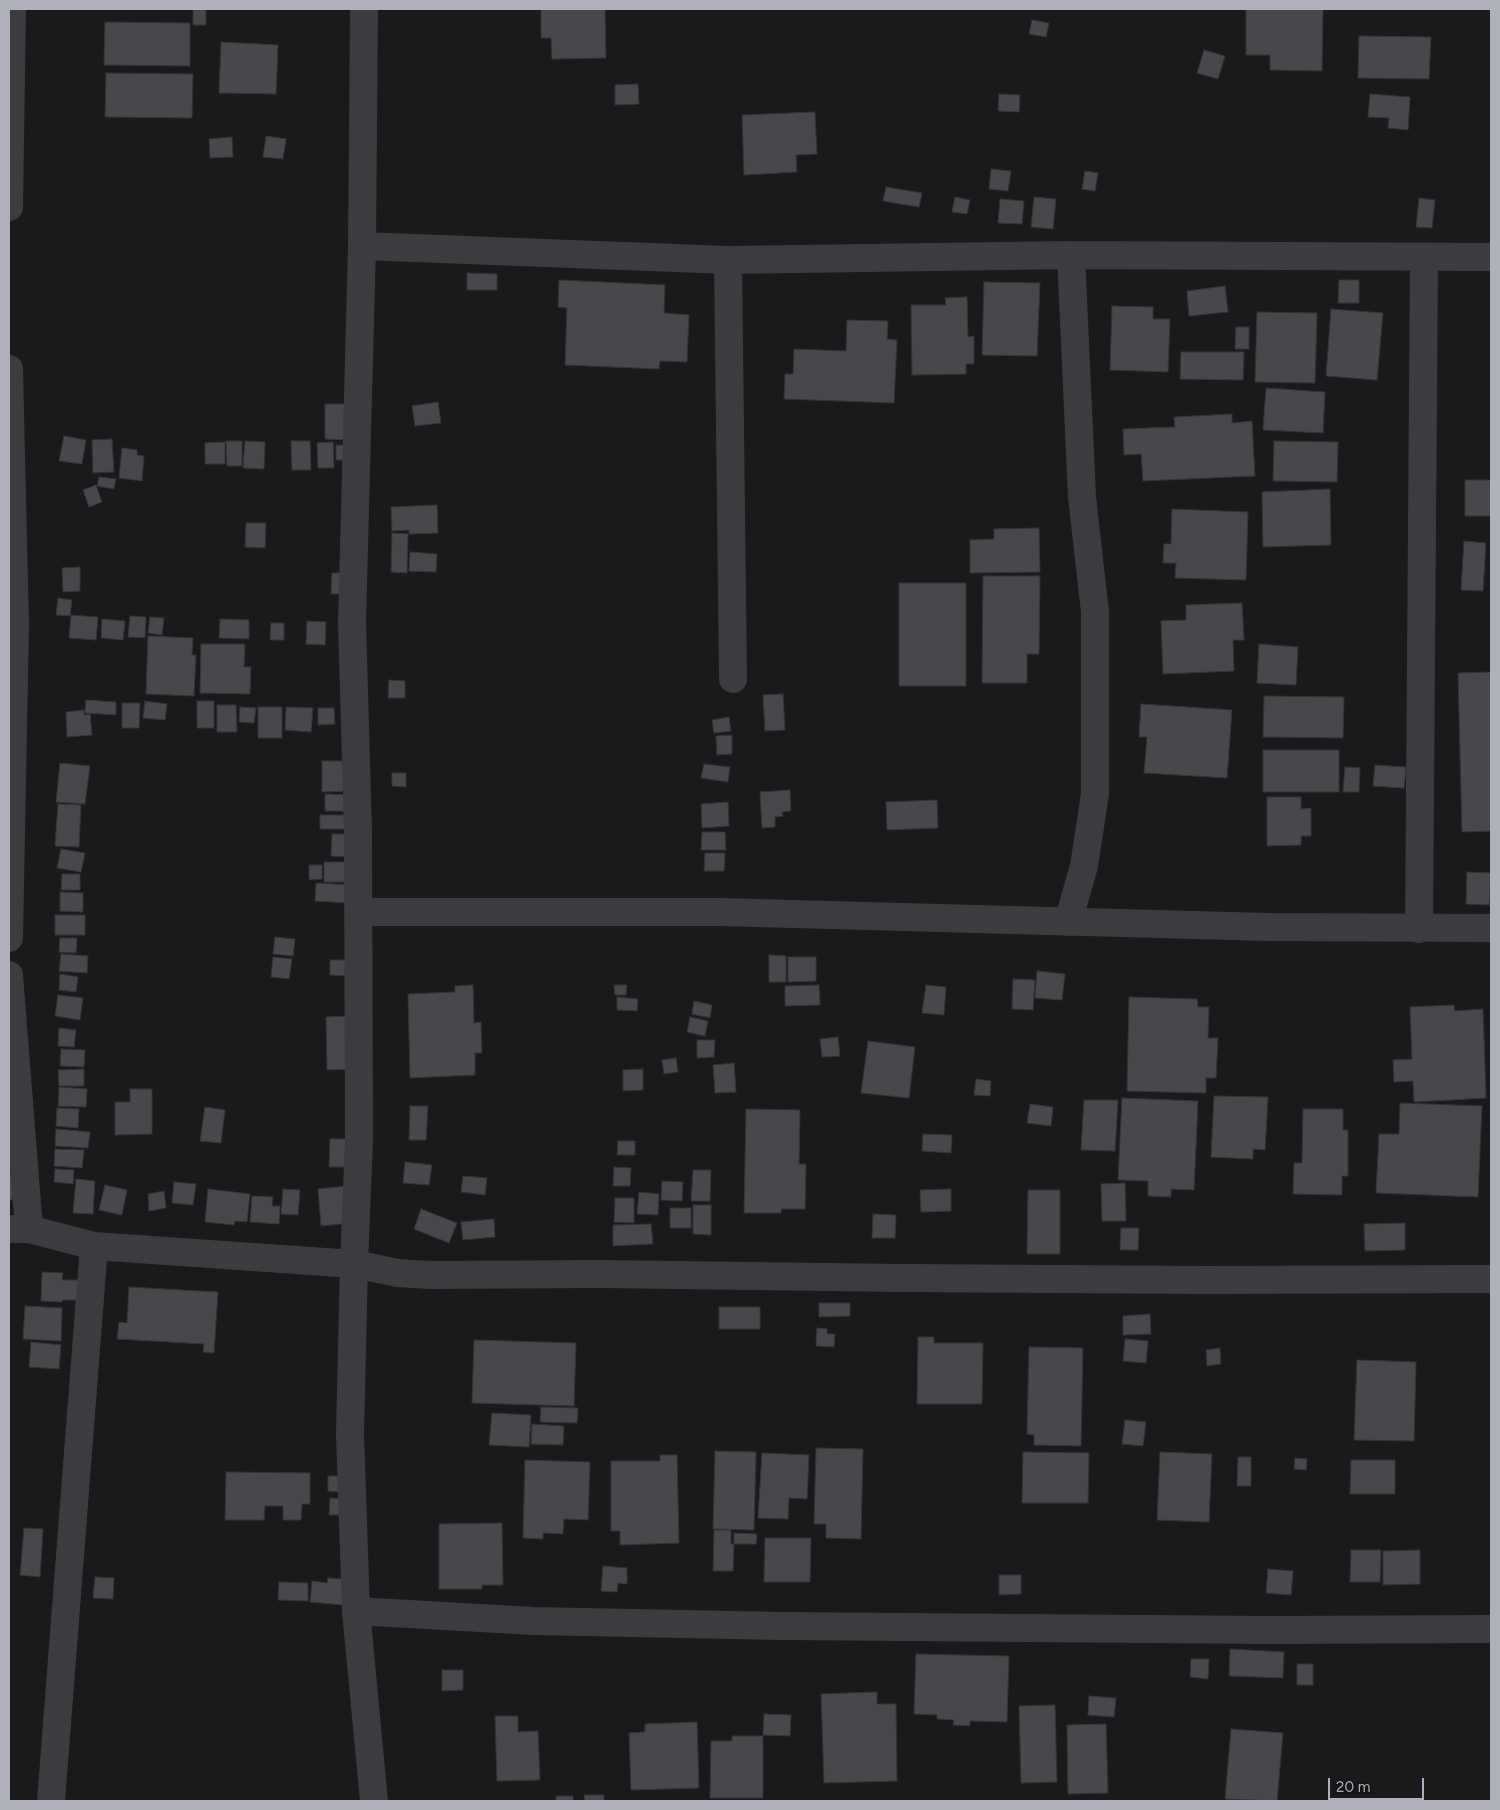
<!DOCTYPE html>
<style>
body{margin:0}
#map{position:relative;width:1500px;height:1810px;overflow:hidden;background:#1a1a1c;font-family:Figtree,sans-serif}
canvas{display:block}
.frame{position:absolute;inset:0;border:10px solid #aeb1ba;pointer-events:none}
.scale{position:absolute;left:1328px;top:1778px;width:96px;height:22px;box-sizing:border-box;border:2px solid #aeb1ba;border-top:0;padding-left:6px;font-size:15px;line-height:18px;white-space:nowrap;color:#aeb1ba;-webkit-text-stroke:4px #151517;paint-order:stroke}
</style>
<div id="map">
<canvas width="1500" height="1810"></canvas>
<div class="frame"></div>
<div class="scale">20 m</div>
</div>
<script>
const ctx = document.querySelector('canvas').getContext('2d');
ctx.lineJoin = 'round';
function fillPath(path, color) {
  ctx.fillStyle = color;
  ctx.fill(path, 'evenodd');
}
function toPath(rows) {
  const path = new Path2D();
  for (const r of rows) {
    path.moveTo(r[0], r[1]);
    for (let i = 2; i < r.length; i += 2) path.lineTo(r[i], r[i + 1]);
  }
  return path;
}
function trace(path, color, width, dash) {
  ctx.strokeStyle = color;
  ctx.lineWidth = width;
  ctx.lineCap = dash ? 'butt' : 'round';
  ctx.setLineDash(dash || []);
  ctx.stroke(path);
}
const building = toPath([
 [193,9,206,9,206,25,193,25,193,9],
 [541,9,605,9,606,58,552,59,551,38,541,38,541,9],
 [1246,9,1323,9,1322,71,1270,70,1270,55,1246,55,1246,9],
 [1032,20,1049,23,1046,37,1029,34,1032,20],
 [105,22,190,23,190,66,104,65,105,22],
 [1359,36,1431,37,1429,79,1358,78,1359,36],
 [221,42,278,45,276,94,219,93,221,42],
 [1204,50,1225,56,1218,79,1197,73,1204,50],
 [106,73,193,74,192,118,105,117,106,73],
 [638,84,639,104,615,105,615,85,638,84],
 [999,94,1020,95,1019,112,998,111,999,94],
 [1370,94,1410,97,1408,130,1388,128,1389,118,1368,117,1370,94],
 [815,112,817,154,796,155,797,172,744,175,742,115,815,112],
 [266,136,286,139,283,159,263,157,266,136],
 [232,137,233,157,210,158,209,139,232,137],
 [991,169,1011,171,1008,191,989,189,991,169],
 [1085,171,1098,173,1095,191,1082,189,1085,171],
 [886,187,922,193,919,207,883,201,886,187],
 [955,197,970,200,967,214,952,212,955,197],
 [1034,197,1056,199,1053,229,1031,227,1034,197],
 [1419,198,1435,200,1432,228,1416,227,1419,198],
 [1000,199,1024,201,1022,224,998,223,1000,199],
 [467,273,497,274,497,290,467,290,467,273],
 [559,280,665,285,664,313,689,315,687,362,660,361,659,369,565,365,567,308,558,307,559,280],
 [1339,280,1359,280,1359,303,1338,303,1339,280],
 [984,282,1040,283,1037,356,982,355,984,282],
 [1225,286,1228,312,1189,316,1187,291,1225,286],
 [967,297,968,337,974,336,974,364,966,364,966,374,912,375,911,305,946,305,945,298,967,297],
 [1112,306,1153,307,1153,319,1170,319,1168,372,1110,370,1112,306],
 [1331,309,1383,313,1377,380,1326,376,1331,309],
 [1257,312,1317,313,1315,383,1255,382,1257,312],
 [847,320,888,321,887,339,897,340,894,403,784,399,785,374,793,374,794,349,846,351,847,320],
 [1236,327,1249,327,1249,349,1235,349,1236,327],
 [1181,352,1244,352,1243,380,1180,379,1181,352],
 [1266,388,1325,392,1323,433,1263,430,1266,388],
 [438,402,441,423,415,426,412,406,438,402],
 [325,404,353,404,352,440,325,439,325,404],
 [1232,414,1232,423,1252,421,1255,476,1143,481,1141,454,1124,455,1123,429,1175,427,1174,417,1232,414],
 [64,436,86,440,82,464,59,461,64,436],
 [112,439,114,472,93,473,92,440,112,439],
 [226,441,242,441,242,466,227,466,226,441],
 [245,441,265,442,264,469,243,468,245,441],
 [291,441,310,441,311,470,292,470,291,441],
 [1274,441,1338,442,1337,482,1273,481,1274,441],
 [225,442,225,464,205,464,205,443,225,442],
 [333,442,334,468,318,468,317,443,333,442],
 [336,445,349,446,349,460,336,460,336,445],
 [122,448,137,450,137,455,144,456,142,481,119,478,122,448],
 [99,477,116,479,114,489,97,486,99,477],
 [1465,480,1491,480,1491,516,1465,516,1465,480],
 [96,485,102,502,89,507,83,490,96,485],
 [1330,489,1331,545,1263,547,1262,492,1330,489],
 [437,505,438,533,409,534,409,530,392,531,391,507,437,505],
 [1172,509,1248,512,1246,580,1175,578,1176,563,1163,563,1164,544,1171,544,1172,509],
 [246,523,266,523,265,548,245,547,246,523],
 [1039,528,1040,572,970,573,970,540,994,539,994,529,1039,528],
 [392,533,408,534,407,573,391,572,392,533],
 [1464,541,1486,543,1483,591,1461,590,1464,541],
 [410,552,437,554,436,572,409,571,410,552],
 [80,567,80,591,63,592,62,568,80,567],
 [332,573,348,573,348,594,331,594,332,573],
 [983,576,1040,576,1039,654,1027,654,1027,683,982,683,983,576],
 [899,583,966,583,966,686,899,686,899,583],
 [58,598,72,600,70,616,56,615,58,598],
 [1242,603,1244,640,1233,640,1234,671,1163,674,1161,621,1186,620,1186,605,1242,603],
 [71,615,98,617,96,640,69,638,71,615],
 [130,616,146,617,145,638,128,637,130,616],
 [150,617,164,618,162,635,148,633,150,617],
 [102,619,125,621,123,640,101,638,102,619],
 [220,619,249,620,249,639,219,638,220,619],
 [307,621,326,622,325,645,306,644,307,621],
 [271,623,284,623,284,640,270,640,271,623],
 [148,636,193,638,192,655,196,655,194,696,146,694,148,636],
 [201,644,245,644,244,667,251,667,250,694,200,693,201,644],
 [1259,644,1298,647,1296,685,1257,683,1259,644],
 [1491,672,1491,831,1462,832,1458,673,1491,672],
 [389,680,405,681,405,698,388,698,389,680],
 [783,694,785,730,765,731,763,695,783,694],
 [1264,696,1344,697,1343,738,1263,737,1264,696],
 [86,700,116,702,116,715,85,713,86,700],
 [145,701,167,704,165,720,143,718,145,701],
 [197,701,214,701,214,728,197,728,197,701],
 [122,703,140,703,139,728,122,728,122,703],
 [1141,704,1232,710,1227,778,1144,773,1147,737,1139,737,1141,704],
 [217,705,236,705,237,732,217,732,217,705],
 [240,707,256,708,254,723,239,722,240,707],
 [258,707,282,707,282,738,258,738,258,707],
 [286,707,313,708,311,732,285,730,286,707],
 [318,708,334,708,335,724,318,725,318,708],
 [84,710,84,715,90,714,92,735,67,737,66,712,84,710],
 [729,717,731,731,714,733,712,720,729,717],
 [732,735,732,754,717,755,716,736,732,735],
 [1263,750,1339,750,1339,792,1263,792,1263,750],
 [322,761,349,761,348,791,322,792,322,761],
 [60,763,90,766,85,804,56,802,60,763],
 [704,764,730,767,728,782,701,778,704,764],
 [1375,765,1406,767,1404,788,1373,786,1375,765],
 [1345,767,1360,768,1359,792,1343,792,1345,767],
 [392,773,406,773,406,787,392,786,392,773],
 [790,790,791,811,782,812,783,816,775,817,775,827,762,828,760,792,790,790],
 [325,794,350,795,350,811,325,811,325,794],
 [1267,797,1301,797,1301,809,1311,808,1311,836,1301,836,1301,845,1267,846,1267,797],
 [937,800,938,828,887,830,886,802,937,800],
 [728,802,729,826,702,828,701,804,728,802],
 [58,804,81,805,79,847,55,846,58,804],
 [320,815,348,815,348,829,320,829,320,815],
 [702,832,725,832,726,850,701,850,702,832],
 [332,834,351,834,351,857,331,856,332,834],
 [61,849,85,853,81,872,57,868,61,849],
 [705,853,725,853,724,871,704,871,705,853],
 [324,862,351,862,350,882,324,882,324,862],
 [309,865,322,865,322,879,309,880,309,865],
 [1467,872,1491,873,1489,905,1466,904,1467,872],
 [62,874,80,874,80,890,61,890,62,874],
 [316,883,350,885,348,903,315,901,316,883],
 [60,892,83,893,83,912,60,911,60,892],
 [55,915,85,915,85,935,55,935,55,915],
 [275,937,295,939,293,956,273,954,275,937],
 [60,938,77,938,76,953,59,952,60,938],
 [61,954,88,956,87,973,59,971,61,954],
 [769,955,786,956,786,982,769,982,769,955],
 [273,957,292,959,289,979,271,977,273,957],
 [788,957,816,957,816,981,788,982,788,957],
 [330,960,352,960,351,976,330,975,330,960],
 [1037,971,1065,974,1062,1000,1035,998,1037,971],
 [60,974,78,977,76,992,59,990,60,974],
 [1013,979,1035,980,1033,1010,1012,1009,1013,979],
 [473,985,474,1023,481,1022,482,1053,475,1053,475,1075,410,1078,408,994,455,992,455,986,473,985],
 [614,985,627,985,626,995,615,995,614,985],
 [819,985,820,1005,785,1006,785,986,819,985],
 [926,985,946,987,944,1015,922,1013,926,985],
 [58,995,83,998,80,1020,55,1016,58,995],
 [617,997,638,999,637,1011,617,1010,617,997],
 [1129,997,1197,999,1198,1007,1209,1007,1208,1038,1218,1038,1216,1078,1206,1078,1206,1093,1127,1091,1129,997],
 [694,1001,712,1005,710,1018,692,1014,694,1001],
 [1454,1005,1455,1011,1483,1009,1486,1098,1414,1102,1413,1081,1394,1082,1393,1060,1412,1059,1410,1007,1454,1005],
 [349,1016,351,1069,327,1070,326,1017,349,1016],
 [690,1017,708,1021,705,1036,687,1032,690,1017],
 [59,1028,76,1030,74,1047,58,1046,59,1028],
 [838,1037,840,1056,822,1057,820,1039,838,1037],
 [697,1040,715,1040,714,1057,697,1058,697,1040],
 [868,1041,915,1047,909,1098,861,1093,868,1041],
 [61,1049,85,1050,84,1067,60,1066,61,1049],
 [676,1058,678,1072,664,1074,662,1060,676,1058],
 [734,1063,736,1092,715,1093,713,1065,734,1063],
 [84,1069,84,1086,59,1086,58,1070,84,1069],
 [643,1069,643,1090,623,1091,623,1070,643,1069],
 [976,1079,991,1081,990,1096,974,1095,976,1079],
 [59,1087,87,1089,86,1107,58,1106,59,1087],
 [130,1089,152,1089,152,1134,115,1135,115,1102,130,1102,130,1089],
 [1214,1096,1268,1097,1265,1150,1253,1149,1253,1159,1211,1157,1214,1096],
 [1122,1098,1198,1101,1194,1190,1171,1189,1171,1197,1148,1196,1148,1181,1118,1180,1122,1098],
 [1084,1100,1118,1100,1115,1151,1081,1150,1084,1100],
 [1400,1103,1482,1106,1478,1197,1376,1193,1379,1134,1399,1134,1400,1103],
 [1030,1104,1053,1107,1051,1126,1027,1123,1030,1104],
 [410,1106,428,1106,426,1140,409,1140,410,1106],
 [205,1107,225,1110,221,1143,200,1141,205,1107],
 [57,1108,79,1109,78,1128,56,1126,57,1108],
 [746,1109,800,1110,799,1164,806,1164,805,1209,781,1209,781,1213,744,1213,746,1109],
 [1303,1109,1343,1109,1343,1130,1348,1130,1348,1176,1342,1176,1342,1195,1293,1194,1294,1163,1302,1163,1303,1109],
 [56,1129,90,1132,88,1148,55,1146,56,1129],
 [923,1134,952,1135,951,1153,922,1151,923,1134],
 [330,1139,350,1139,349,1167,329,1167,330,1139],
 [618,1141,635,1141,635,1155,617,1155,618,1141],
 [55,1149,84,1150,82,1168,54,1166,55,1149],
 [405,1162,432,1165,429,1185,403,1183,405,1162],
 [614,1167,631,1168,630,1186,613,1186,614,1167],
 [55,1169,74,1170,73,1184,54,1182,55,1169],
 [693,1170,711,1170,710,1201,691,1201,693,1170],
 [9,1174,16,1175,12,1200,9,1200,9,1174],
 [463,1176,487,1178,485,1195,461,1192,463,1176],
 [76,1179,95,1181,93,1214,73,1213,76,1179],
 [662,1181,683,1182,682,1201,661,1200,662,1181],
 [174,1182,196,1184,193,1205,172,1203,174,1182],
 [1125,1183,1126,1221,1102,1221,1101,1184,1125,1183],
 [105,1185,127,1190,122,1215,99,1210,105,1185],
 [347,1186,351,1223,321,1226,318,1189,347,1186],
 [208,1189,250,1194,247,1222,235,1221,234,1225,205,1222,208,1189],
 [283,1189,300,1190,298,1215,281,1214,283,1189],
 [951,1189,951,1211,921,1212,920,1190,951,1189],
 [1028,1190,1060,1190,1060,1254,1027,1254,1028,1190],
 [164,1191,166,1208,149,1211,148,1194,164,1191],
 [639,1192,659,1194,658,1215,637,1214,639,1192],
 [252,1196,273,1197,272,1206,280,1206,279,1224,250,1222,252,1196],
 [615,1198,634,1198,634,1223,614,1222,615,1198],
 [693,1205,711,1205,711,1235,693,1234,693,1205],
 [670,1208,691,1208,691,1228,670,1228,670,1208],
 [421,1209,457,1223,449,1243,414,1229,421,1209],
 [873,1214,896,1215,895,1238,872,1238,873,1214],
 [494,1219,495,1237,463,1240,461,1222,494,1219],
 [1405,1223,1405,1250,1365,1251,1364,1224,1405,1223],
 [651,1224,653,1244,613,1246,613,1225,651,1224],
 [1121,1228,1139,1228,1138,1250,1120,1250,1121,1228],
 [42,1272,63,1273,62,1280,79,1280,78,1300,62,1300,62,1302,41,1301,42,1272],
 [129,1287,218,1292,214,1353,203,1352,204,1344,117,1339,119,1322,127,1323,129,1287],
 [819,1303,850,1303,850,1316,819,1317,819,1303],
 [25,1306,62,1308,61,1341,23,1339,25,1306],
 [719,1307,760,1307,760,1329,719,1329,719,1307],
 [1150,1314,1151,1334,1123,1335,1123,1316,1150,1314],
 [817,1328,827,1329,827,1334,835,1334,834,1347,816,1346,817,1328],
 [918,1337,934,1337,934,1343,983,1343,982,1404,917,1404,918,1337],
 [1125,1339,1148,1341,1146,1363,1123,1361,1125,1339],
 [474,1340,576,1343,574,1406,472,1403,474,1340],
 [31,1342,61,1345,59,1369,29,1367,31,1342],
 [1029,1347,1083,1348,1081,1446,1034,1445,1034,1435,1027,1434,1029,1347],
 [1220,1348,1221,1364,1207,1366,1206,1350,1220,1348],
 [1357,1360,1416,1362,1414,1441,1354,1440,1357,1360],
 [541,1407,578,1408,577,1423,540,1422,541,1407],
 [492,1413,531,1415,529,1447,489,1445,492,1413],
 [1125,1420,1146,1422,1143,1446,1122,1444,1125,1420],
 [532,1424,564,1426,563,1445,531,1444,532,1424],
 [816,1448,863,1449,861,1539,826,1538,826,1524,814,1524,816,1448],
 [715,1451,756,1452,754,1530,713,1529,715,1451],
 [1023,1452,1089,1453,1088,1503,1022,1503,1023,1452],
 [1160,1452,1212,1454,1209,1522,1157,1520,1160,1452],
 [762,1453,809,1455,807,1499,789,1498,788,1519,758,1518,762,1453],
 [660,1455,677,1455,679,1543,620,1545,620,1531,611,1531,611,1461,660,1461,660,1455],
 [1238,1457,1251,1457,1251,1486,1237,1486,1238,1457],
 [1295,1458,1307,1459,1306,1470,1294,1469,1295,1458],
 [525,1460,590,1462,588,1520,564,1519,563,1534,543,1533,543,1539,523,1538,525,1460],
 [1351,1460,1395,1460,1395,1494,1350,1494,1351,1460],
 [226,1472,310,1473,310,1504,302,1504,301,1520,283,1520,283,1506,265,1506,264,1520,225,1520,226,1472],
 [328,1476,342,1476,342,1492,328,1491,328,1476],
 [330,1498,346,1499,346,1515,329,1515,330,1498],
 [502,1523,503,1585,482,1585,482,1589,439,1589,439,1524,502,1523],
 [24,1528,43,1529,40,1577,20,1575,24,1528],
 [714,1530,731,1530,731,1544,734,1544,733,1571,713,1571,714,1530],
 [734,1533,757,1534,756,1544,734,1544,734,1533],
 [765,1538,811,1538,810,1582,764,1582,765,1538],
 [1351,1550,1381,1550,1380,1582,1350,1582,1351,1550],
 [1420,1550,1420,1584,1383,1585,1383,1551,1420,1550],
 [603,1566,627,1568,627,1584,618,1583,617,1592,601,1591,603,1566],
 [1268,1569,1293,1571,1291,1595,1266,1593,1268,1569],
 [999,1575,1021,1575,1021,1594,999,1595,999,1575],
 [95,1577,114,1578,113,1599,93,1598,95,1577],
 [328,1578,346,1579,344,1605,310,1602,312,1581,327,1583,328,1578],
 [279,1582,308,1583,308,1601,278,1600,279,1582],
 [1230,1649,1284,1652,1283,1678,1229,1676,1230,1649],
 [916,1654,1009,1656,1007,1722,970,1721,970,1726,953,1725,954,1720,937,1719,937,1715,914,1714,916,1654],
 [1191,1659,1209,1659,1208,1679,1190,1677,1191,1659],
 [1297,1664,1313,1664,1313,1685,1297,1685,1297,1664],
 [442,1670,463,1670,463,1690,442,1691,442,1670],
 [877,1692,877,1704,896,1704,897,1781,824,1783,821,1694,877,1692],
 [1089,1696,1116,1698,1114,1717,1088,1715,1089,1696],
 [1055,1705,1057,1782,1021,1783,1019,1706,1055,1705],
 [764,1714,791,1715,790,1736,763,1735,764,1714],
 [495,1716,518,1716,518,1732,538,1731,540,1780,497,1781,495,1716],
 [697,1722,699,1788,631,1790,629,1733,645,1732,645,1724,697,1722],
 [1106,1724,1108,1793,1068,1794,1067,1725,1106,1724],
 [1231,1729,1283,1733,1277,1801,1225,1799,1231,1729],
 [732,1736,763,1736,763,1798,710,1798,711,1741,732,1741,732,1736],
 [584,1795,604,1795,604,1801,556,1801,556,1796,573,1796,573,1801,585,1801,584,1795]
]);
fillPath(building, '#47474c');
trace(building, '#353438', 1);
trace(toPath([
 [364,9,362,246,352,622,358,831,359,1140,354,1264,350,1434,356,1611,374,1801],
 [9,207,12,9],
 [362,246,728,260,1071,255,1491,257],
 [728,260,733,679],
 [9,369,15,624,9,938],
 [358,912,721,912,1267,927,1491,928],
 [1068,922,1084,866,1095,794,1095,612,1082,497,1071,255],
 [1419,929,1424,257],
 [9,975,29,1229],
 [9,1229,29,1229,94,1246,354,1264,398,1273,430,1275,600,1274,901,1278,1206,1280,1491,1279],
 [356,1611,533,1621,782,1626,1269,1630,1491,1629],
 [51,1801,94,1246]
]), '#3c3c40', 28);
</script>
